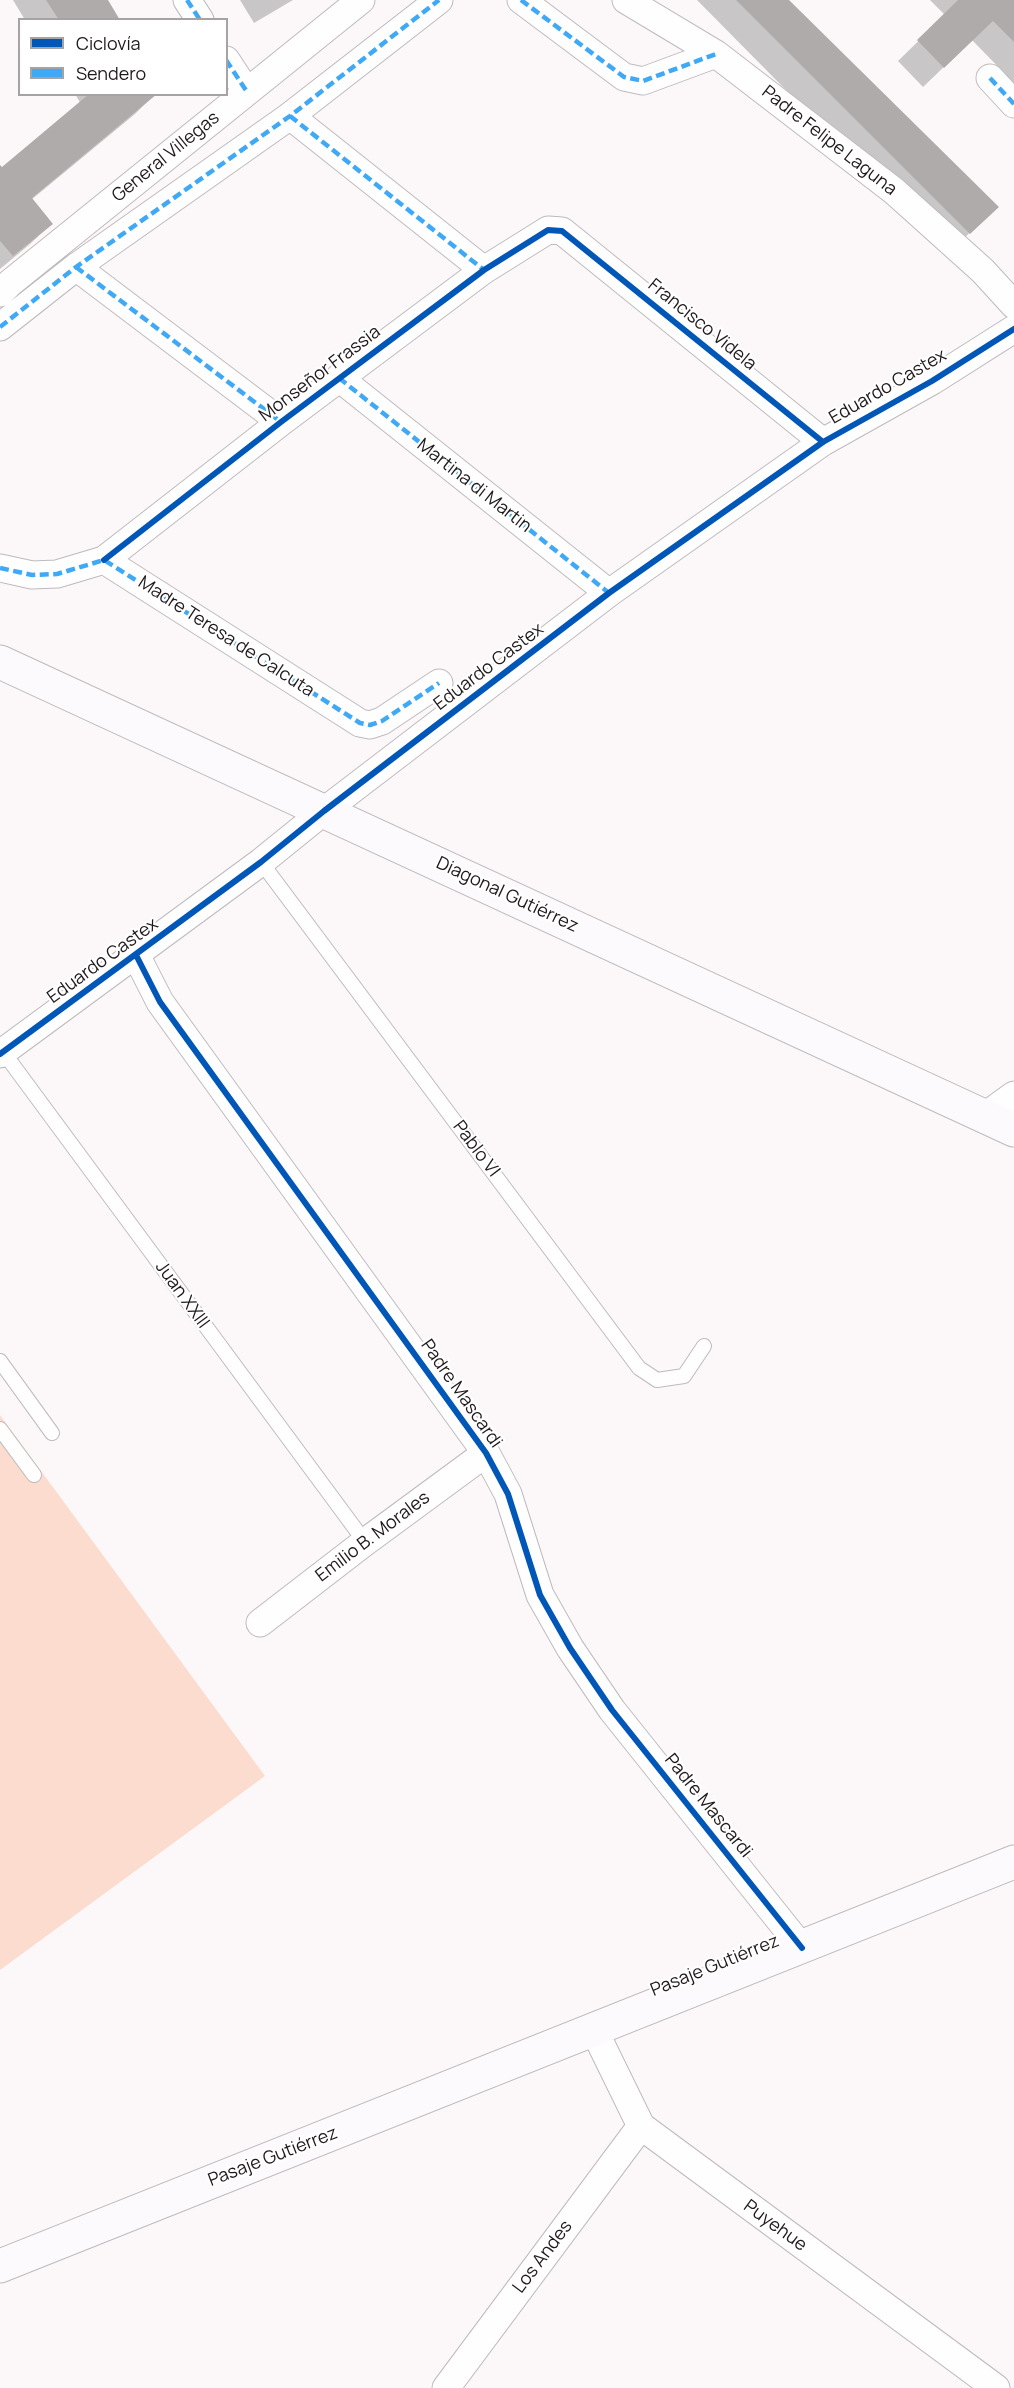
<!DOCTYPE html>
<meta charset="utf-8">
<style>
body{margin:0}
#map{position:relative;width:1014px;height:2388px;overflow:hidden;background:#fcf8f9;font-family:Manrope,sans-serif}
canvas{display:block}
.legend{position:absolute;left:18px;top:18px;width:210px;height:78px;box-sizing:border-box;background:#fff;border:2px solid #a6a3a4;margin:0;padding:8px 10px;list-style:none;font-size:18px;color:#20191b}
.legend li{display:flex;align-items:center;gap:12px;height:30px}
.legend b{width:30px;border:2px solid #a6a3a4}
</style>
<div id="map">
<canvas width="1014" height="2388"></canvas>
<ul class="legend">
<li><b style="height:8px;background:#0057b8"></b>Ciclovía</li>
<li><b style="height:8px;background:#3fa9f5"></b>Sendero</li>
</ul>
</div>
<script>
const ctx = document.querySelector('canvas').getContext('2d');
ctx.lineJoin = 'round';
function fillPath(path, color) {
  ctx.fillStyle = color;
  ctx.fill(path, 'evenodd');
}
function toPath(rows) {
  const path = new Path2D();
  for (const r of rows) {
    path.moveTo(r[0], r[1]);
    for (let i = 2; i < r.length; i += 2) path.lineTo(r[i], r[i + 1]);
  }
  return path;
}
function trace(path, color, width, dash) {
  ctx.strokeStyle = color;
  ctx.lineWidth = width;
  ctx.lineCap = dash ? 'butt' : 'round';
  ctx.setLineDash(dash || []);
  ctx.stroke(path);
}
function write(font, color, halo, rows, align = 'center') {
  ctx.font = font + ' Manrope,sans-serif';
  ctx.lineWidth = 4.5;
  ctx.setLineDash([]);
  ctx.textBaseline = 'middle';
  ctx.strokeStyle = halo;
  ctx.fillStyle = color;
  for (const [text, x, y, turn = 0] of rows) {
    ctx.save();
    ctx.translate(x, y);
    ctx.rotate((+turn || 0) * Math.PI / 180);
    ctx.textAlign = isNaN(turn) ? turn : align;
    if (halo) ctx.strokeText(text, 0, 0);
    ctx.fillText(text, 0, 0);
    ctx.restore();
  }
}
fillPath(toPath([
 [0,1415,265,1776,0,1970]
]), '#fbdcce');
fillPath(toPath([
 [13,0,106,0,118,20,25,20],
 [240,0,293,0,254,23],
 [697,0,787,0,996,207,948,254],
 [930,0,1014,0,1014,83,972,40,923,87,898,61,945,15],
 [75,94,155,94,135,114,31,200,51,224,30,244,0,269,0,167,2,170,81,104]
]), '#0003');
fillPath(toPath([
 [46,0,108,0,120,20,59,20],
 [736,0,789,0,999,207,970,234],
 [958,0,1014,0,1014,42,993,21,944,68,917,40],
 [89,94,157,94,32,198,53,224,13,256,0,241,0,165,2,167]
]), '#b0abab');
const lane = toPath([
 [261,862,639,1368,657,1380,684,1376,704,1346],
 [1,1049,365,1542],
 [0,1361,52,1433],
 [0,1429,34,1475]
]);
const street = toPath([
 [187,0,200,20],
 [521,0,624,77,643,81,716,54],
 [626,0,716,54,894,191,983,271,1014,305],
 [226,60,247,92],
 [990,78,1014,104],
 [290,116,484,270],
 [76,267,281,422],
 [0,293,10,283,361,0],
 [0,327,76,267,290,116,439,0],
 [339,378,609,593],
 [104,560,281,422,484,270,548,230,562,231,823,442],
 [0,568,32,575,57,574,104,560,360,723,370,725,382,721,439,683],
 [136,955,160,1002,486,1453,508,1494,540,1595,570,1648,612,1710,802,1948],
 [0,1054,261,862,324,811,609,593,823,442,932,381,1014,329],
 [985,1116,1014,1095],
 [260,1623,365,1542,486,1453],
 [594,2030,641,2126,996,2388],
 [446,2388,641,2126]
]);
const secondary = toPath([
 [0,662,1014,1130],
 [0,2266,1014,1862]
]);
trace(lane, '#bfbabb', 16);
trace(street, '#bfbabb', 29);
trace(secondary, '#bfbabb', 35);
trace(lane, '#fffefe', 14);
trace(street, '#fffefe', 27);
trace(secondary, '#fcfafc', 33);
trace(toPath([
 [187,0,200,20],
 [521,0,624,77,643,81,716,54],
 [226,60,247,92],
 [990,78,1014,104],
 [290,116,484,270],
 [76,267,281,422],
 [0,327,76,267,290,116,439,0],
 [339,378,609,593],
 [0,568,32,575,57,574,104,560,360,723,370,725,382,721,439,683]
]), '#3fa9f5', 4.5, [9, 4.5]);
trace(toPath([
 [104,560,281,422,484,270,548,230,562,231,823,442],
 [136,955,160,1002,486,1453,508,1494,540,1595,570,1648,612,1710,802,1948],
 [0,1054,261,862,324,811,609,593,823,442,932,381,1014,329]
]), '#0057b8', 6);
write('18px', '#20191b', '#fff', [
 ["Padre Felipe Laguna",829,141,38],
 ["General Villegas",166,157,-39],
 ["Francisco Videla",702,325,39],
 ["Monseñor Frassia",320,374,-37],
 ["Eduardo Castex",888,387,-30],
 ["Martina di Martin",474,486,38],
 ["Madre Teresa de Calcuta",226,637,33],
 ["Eduardo Castex",489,667,-37],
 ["Diagonal Gutiérrez",507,895,25],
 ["Eduardo Castex",103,961,-36],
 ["Pablo VI",476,1149,53],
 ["Juan XXIII",182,1295,54],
 ["Padre Mascardi",461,1394,55],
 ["Emilio B. Morales",373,1537,-37],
 ["Padre Mascardi",708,1806,51],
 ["Pasaje Gutiérrez",715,1966,-22],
 ["Pasaje Gutiérrez",273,2157,-21],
 ["Puyehue",775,2226,36],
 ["Los Andes",543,2257,-53]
]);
</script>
